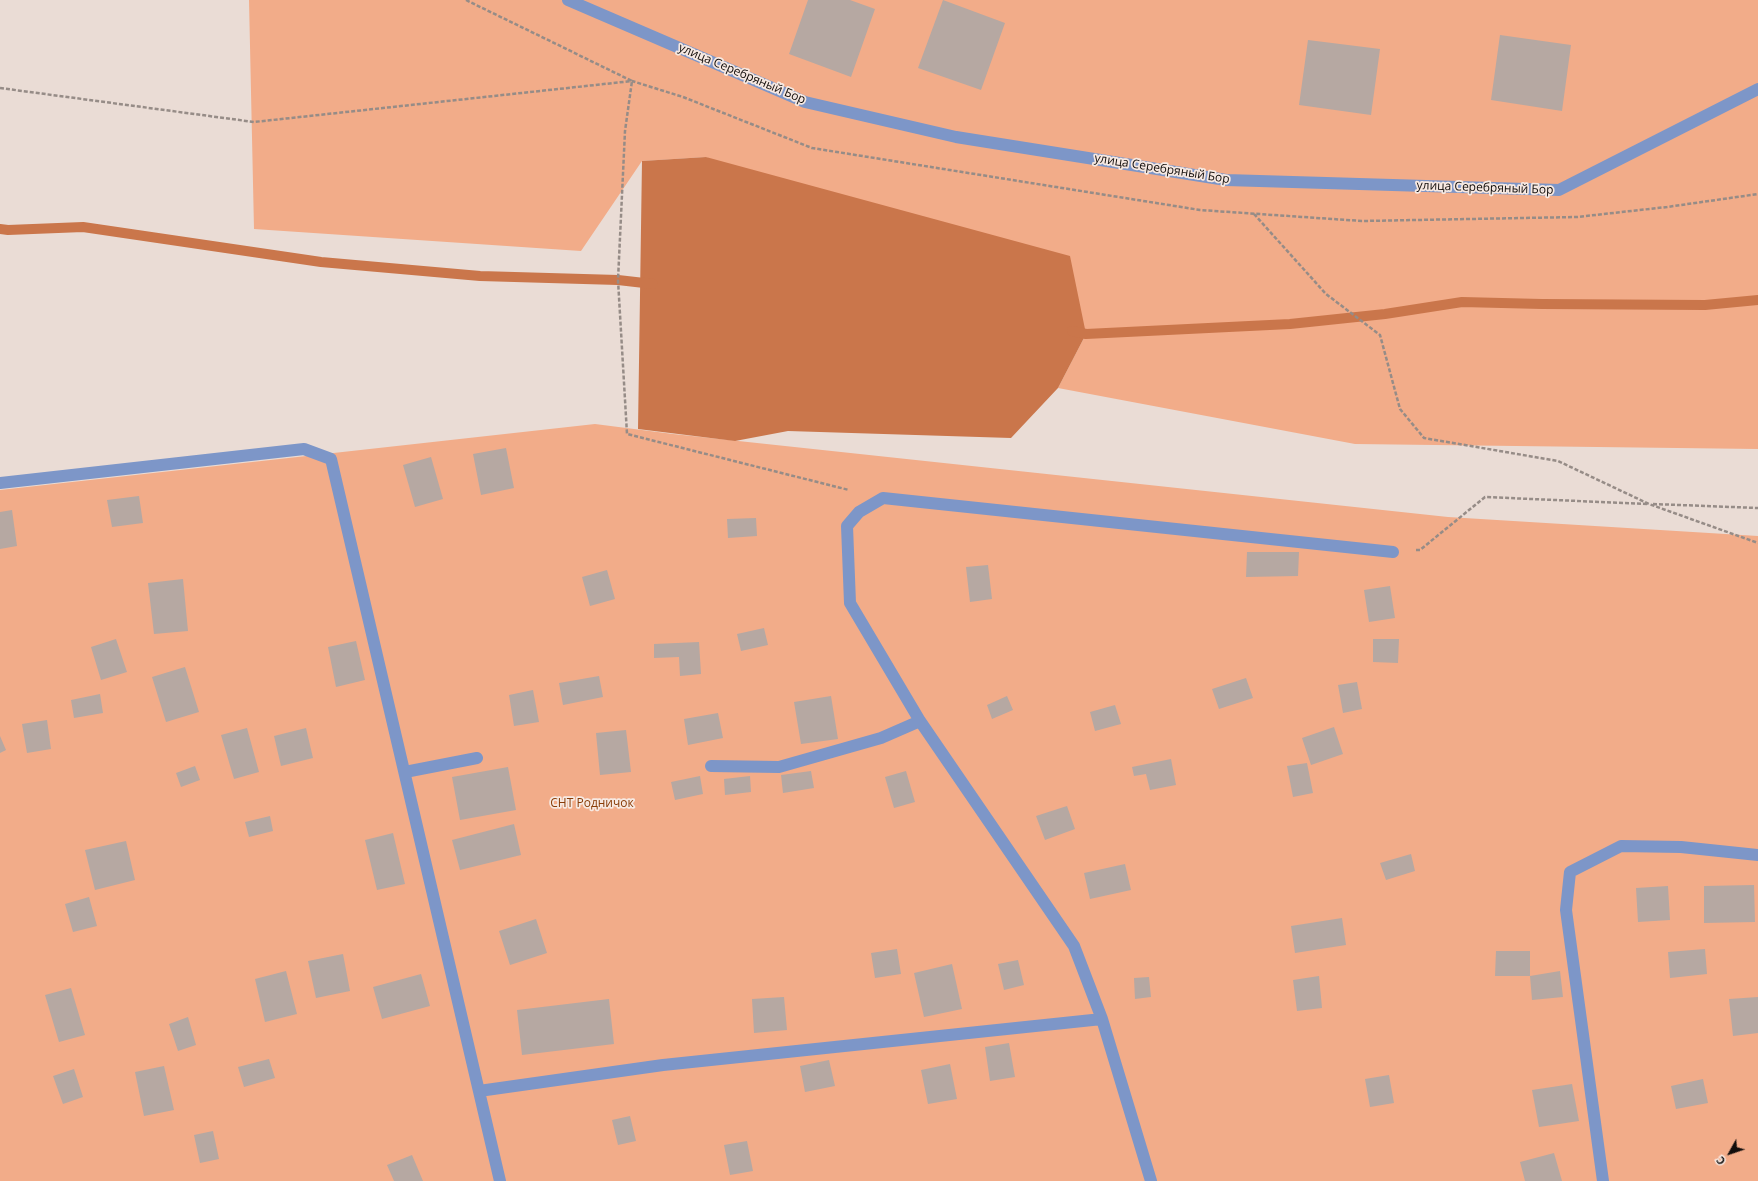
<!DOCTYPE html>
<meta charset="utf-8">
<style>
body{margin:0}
#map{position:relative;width:1758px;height:1181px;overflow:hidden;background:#eadcd5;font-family:"Open Sans",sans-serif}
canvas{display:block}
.north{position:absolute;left:1710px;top:1133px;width:40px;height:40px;-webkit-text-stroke:3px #f7e9e2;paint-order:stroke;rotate:230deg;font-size:11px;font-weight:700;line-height:16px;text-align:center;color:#110d0b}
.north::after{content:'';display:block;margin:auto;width:14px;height:18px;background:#110d0b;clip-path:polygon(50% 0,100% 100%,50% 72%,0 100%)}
</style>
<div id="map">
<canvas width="1758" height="1181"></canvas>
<div class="north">С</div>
</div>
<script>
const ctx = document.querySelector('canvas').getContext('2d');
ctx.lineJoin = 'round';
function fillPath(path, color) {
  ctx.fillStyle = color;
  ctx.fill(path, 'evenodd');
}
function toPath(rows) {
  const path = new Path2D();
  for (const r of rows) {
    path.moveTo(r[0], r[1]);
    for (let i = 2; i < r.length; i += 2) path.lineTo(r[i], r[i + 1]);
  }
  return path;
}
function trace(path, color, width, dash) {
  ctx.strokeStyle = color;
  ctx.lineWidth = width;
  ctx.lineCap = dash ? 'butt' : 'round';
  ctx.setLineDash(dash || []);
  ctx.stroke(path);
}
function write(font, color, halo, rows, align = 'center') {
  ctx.font = font + ' "Open Sans",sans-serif';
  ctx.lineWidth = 3.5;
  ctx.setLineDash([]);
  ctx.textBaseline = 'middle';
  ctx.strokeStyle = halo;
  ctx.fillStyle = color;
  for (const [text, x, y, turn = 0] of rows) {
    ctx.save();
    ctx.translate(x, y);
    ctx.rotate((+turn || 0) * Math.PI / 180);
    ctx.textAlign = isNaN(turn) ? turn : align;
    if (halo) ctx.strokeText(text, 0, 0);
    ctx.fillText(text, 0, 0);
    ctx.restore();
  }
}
fillPath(toPath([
 [249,0,1758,0,1758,449,1355,444,1058,388,1086,334,706,157,642,161,581,251,254,229],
 [595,424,673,434,1448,517,1758,536,1758,1181,0,1181,0,490]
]), '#f2ac89');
fillPath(toPath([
 [706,157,1070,256,1086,334,1058,388,1011,438,788,431,735,441,638,429,642,161]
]), '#ca764b');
trace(toPath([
 [0,229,8,230,83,227,321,262,480,276,618,280,653,284],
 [1072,331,1086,334,1290,324,1385,314,1462,302,1542,304,1705,305,1758,300]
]), '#ca764b', 10);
fillPath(toPath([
 [808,0,850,0,875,9,851,77,789,54],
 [943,0,1005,23,981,90,918,68],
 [1500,35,1571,45,1562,111,1491,100],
 [1308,40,1380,49,1371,115,1299,105],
 [506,448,514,488,481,495,473,454],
 [431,457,443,499,415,507,403,465],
 [139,496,143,523,112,527,107,500],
 [12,510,17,546,0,549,0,512],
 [756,518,757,536,728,538,727,519],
 [1247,552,1299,552,1298,576,1246,577],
 [988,565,992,599,970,602,966,567],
 [607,570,615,599,590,606,582,577],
 [183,579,188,631,154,634,148,583],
 [1390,586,1395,618,1369,622,1364,590],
 [764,628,768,645,741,651,737,634],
 [116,639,127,672,101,680,91,647],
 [1373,639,1399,639,1398,663,1373,662],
 [356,641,365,680,336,687,328,647],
 [699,642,701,674,680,676,679,657,654,658,654,644],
 [185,667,199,712,166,722,152,677],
 [599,676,603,697,563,705,559,683],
 [1246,678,1253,698,1219,709,1212,689],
 [1357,682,1362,709,1343,713,1338,685],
 [533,690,539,722,514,726,509,695],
 [100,694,103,713,74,718,71,700],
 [831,696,838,739,801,744,794,702],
 [1007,696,1013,710,992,719,987,705],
 [1115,705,1121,724,1095,731,1090,712],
 [718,713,723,738,688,745,684,719],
 [47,720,51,749,27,753,22,724],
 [1334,727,1343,754,1311,765,1302,738],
 [247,728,259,772,234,779,221,735],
 [306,728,313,758,281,766,274,736],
 [626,730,631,772,600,775,596,733],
 [0,736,6,750,0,753],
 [1171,759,1176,785,1150,790,1146,774,1134,776,1132,767],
 [1307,763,1313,793,1293,797,1287,766],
 [195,766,200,780,181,787,176,773],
 [508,767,516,810,460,820,452,777],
 [811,771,814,788,783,793,781,775],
 [906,771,915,802,894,808,885,777],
 [700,776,703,794,675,800,671,782],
 [750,776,751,792,725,795,724,779],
 [1067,806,1075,829,1045,840,1036,816],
 [270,816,273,831,249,837,245,822],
 [514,824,521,855,460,870,452,840],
 [393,833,405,884,377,890,365,840],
 [126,841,135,880,95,890,85,850],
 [1411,854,1415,871,1386,880,1380,863],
 [1125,864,1131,890,1090,899,1084,873],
 [1754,885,1755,922,1704,923,1704,886],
 [1668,886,1670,920,1638,922,1636,888],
 [89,897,97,926,73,932,65,904],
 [1342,918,1346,945,1295,953,1291,926],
 [536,919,547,953,510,965,499,931],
 [897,949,901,974,875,978,871,953],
 [1705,949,1707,974,1670,978,1668,952],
 [1496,951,1530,951,1530,976,1560,971,1563,997,1532,1000,1530,976,1495,976],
 [343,954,350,991,316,998,308,961],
 [1018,960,1024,985,1004,990,998,964],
 [952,964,962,1009,924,1017,914,973],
 [286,971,297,1014,265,1022,255,979],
 [421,974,430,1006,382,1019,373,987],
 [1319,976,1322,1008,1297,1011,1293,980],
 [1149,977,1151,997,1135,999,1134,978],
 [71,988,85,1035,59,1042,45,995],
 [784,997,787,1030,754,1033,752,999],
 [1758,997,1758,1033,1733,1036,1729,999],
 [609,999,614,1044,522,1055,517,1010],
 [188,1017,196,1045,178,1051,169,1024],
 [1009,1043,1015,1077,990,1081,985,1047],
 [269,1059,275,1078,244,1087,238,1067],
 [829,1060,835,1086,805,1092,800,1066],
 [950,1064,957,1099,928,1104,921,1070],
 [164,1066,174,1110,144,1116,135,1072],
 [74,1069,83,1097,63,1104,53,1076],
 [1389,1075,1394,1103,1370,1107,1365,1079],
 [1703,1079,1708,1103,1676,1109,1671,1086],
 [1572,1084,1579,1121,1539,1127,1532,1090],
 [630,1116,636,1141,618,1145,612,1120],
 [213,1131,219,1159,200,1163,194,1135],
 [747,1141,753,1171,730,1175,724,1145],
 [1554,1153,1562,1181,1525,1181,1520,1162],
 [412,1155,423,1181,394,1181,387,1165]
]), '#b6a8a2');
trace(toPath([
 [466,0,632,81,625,131,618,280,627,434,849,490],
 [0,88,254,122,632,81,683,97,812,148,1200,210,1362,221,1577,217,1667,207,1758,194],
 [1254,214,1326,294,1380,335,1400,409,1424,438,1558,461,1649,504,1758,543],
 [1653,504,1758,508],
 [1416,550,1420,550,1485,497,1648,504]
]), '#968c87', 2.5, [4, 2]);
trace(toPath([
 [568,0,805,102,956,137,1226,180,1559,190,1758,89],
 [0,483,304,449,331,459,500,1181],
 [711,766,779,767,881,738,920,721],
 [405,772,477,758],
 [479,1091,663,1065,1102,1019],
 [1151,1181,1102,1019,1074,946,920,721,850,603,847,526,859,512,883,498,1393,552],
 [1603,1181,1566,910,1570,872,1621,846,1681,847,1758,855]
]), '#7d96c8', 12);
write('12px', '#110d0b', '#f7e9e2', [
 ["улица Серебряный Бор",742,74,23],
 ["улица Серебряный Бор",1162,169,9],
 ["улица Серебряный Бор",1485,188,2]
]);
write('12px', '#893c07', '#f7e9e2', [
 ["СНТ Родничок",592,804]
]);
</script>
